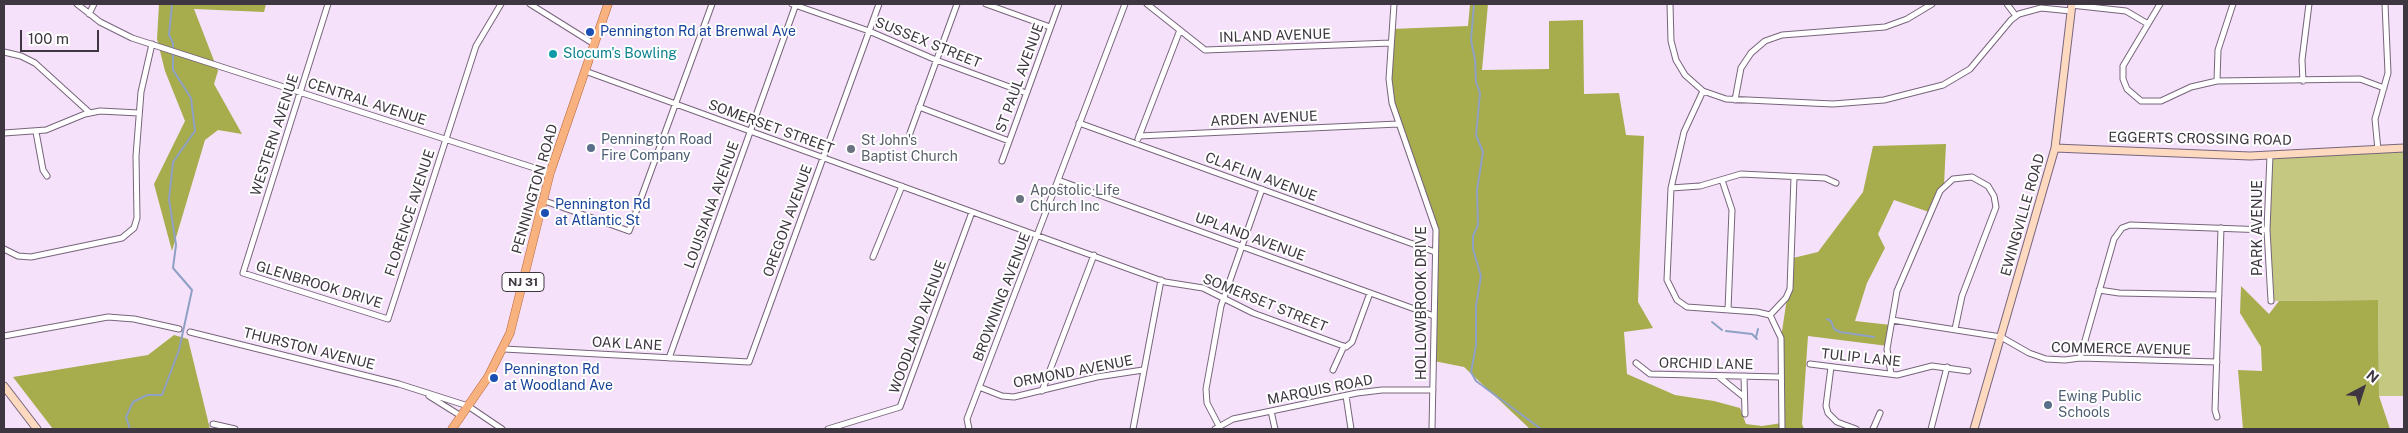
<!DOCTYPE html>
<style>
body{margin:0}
#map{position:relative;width:2408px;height:433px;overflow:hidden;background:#f6e1fb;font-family:"Public Sans",sans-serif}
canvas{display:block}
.frame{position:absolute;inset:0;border:5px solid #3e3640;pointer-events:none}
.north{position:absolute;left:2338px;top:363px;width:50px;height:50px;-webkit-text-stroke:4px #fff;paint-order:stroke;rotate:40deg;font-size:14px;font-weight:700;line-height:20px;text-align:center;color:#3e3640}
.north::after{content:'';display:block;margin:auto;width:18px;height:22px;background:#3e3640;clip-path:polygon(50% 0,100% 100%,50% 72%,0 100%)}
.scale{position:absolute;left:20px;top:30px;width:79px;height:22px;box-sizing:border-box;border:2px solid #3e3640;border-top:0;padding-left:6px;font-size:15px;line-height:18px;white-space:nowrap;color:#3e3640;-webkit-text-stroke:4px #fff;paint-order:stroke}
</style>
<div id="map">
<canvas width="2408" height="433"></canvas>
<div class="frame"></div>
<div class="north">N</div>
<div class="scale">100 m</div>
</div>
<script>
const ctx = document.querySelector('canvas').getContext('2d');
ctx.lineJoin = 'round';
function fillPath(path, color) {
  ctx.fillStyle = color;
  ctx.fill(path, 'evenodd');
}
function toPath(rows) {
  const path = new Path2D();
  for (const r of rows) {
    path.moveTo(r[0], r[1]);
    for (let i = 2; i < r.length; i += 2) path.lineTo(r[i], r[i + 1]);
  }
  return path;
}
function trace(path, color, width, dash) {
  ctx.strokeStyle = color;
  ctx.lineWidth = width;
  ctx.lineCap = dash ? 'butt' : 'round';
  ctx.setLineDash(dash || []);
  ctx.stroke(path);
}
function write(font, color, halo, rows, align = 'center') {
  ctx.font = font + ' "Public Sans",sans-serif';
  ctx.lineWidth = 4;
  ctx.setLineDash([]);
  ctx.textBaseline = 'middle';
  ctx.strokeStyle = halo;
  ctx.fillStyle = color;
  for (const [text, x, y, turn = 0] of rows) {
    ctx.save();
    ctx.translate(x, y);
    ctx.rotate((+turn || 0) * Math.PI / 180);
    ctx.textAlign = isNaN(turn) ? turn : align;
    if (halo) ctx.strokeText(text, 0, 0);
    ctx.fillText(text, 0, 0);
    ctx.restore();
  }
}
fillPath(toPath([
 [2404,148,2404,396,2379,396,2378,300,2271,301,2267,230,2270,155]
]), '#c4c881');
fillPath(toPath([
 [159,4,266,4,264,12,194,9,218,71,214,84,242,134,218,130,205,140,172,251,154,184,185,121,165,71,157,39],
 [1470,4,1488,4,1482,70,1549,69,1549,21,1583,20,1584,94,1619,93,1626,135,1644,136,1638,302,1653,328,1624,332,1627,374,1675,395,1714,401,1740,408,1746,424,1762,426,1782,423,1781,338,1793,258,1818,252,1863,192,1873,146,1946,144,1944,185,1929,212,1894,200,1878,234,1885,248,1867,283,1855,321,1891,325,1888,346,1808,336,1802,424,1804,429,1530,429,1464,367,1434,361,1436,228,1393,113,1389,60,1391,29,1468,26],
 [2241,286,2269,314,2279,301,2378,300,2379,396,2390,429,2243,429,2238,370,2262,371,2261,347,2240,313],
 [174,335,188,339,210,429,53,429,13,377,148,355]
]), '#a7ac4d');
trace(toPath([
 [1474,4,1471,40,1475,60,1476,82,1480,93,1476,135,1483,152,1477,190,1478,225,1473,236,1473,249,1481,276,1476,306,1476,345,1471,372,1476,381,1541,429],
 [1827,319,1831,321,1834,329,1840,332,1874,337],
 [1712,322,1722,330],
 [1726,331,1752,334,1757,339],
 [1756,337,1758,329],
 [130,429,126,417,133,402,147,395,162,395,179,350,192,290,173,268,176,245,169,199,173,162,195,131,191,98,173,70,173,43,169,35,172,4]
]), '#8ea0c3', 2);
const street = toPath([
 [77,4,100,22,132,38,550,173],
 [328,4,243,273,388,319,476,46,501,4],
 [530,4,594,44],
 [792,4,869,31,936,60,1026,93],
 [986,4,1050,27],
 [1147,4,1205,50,1391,43],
 [1394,4,1389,79,1392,103,1436,230,1432,429],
 [1670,4,1671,41,1676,60,1685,75,1703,91,1726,99,1833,104,1884,100,1943,85,1970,69,2011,20,2019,14,2041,8,2071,11],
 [2007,4,2016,16],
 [2160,4,2123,66,2123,79,2127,89,2141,101,2161,101,2191,87,2217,81,2360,79,2384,88],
 [2071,5,2126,11,2148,24],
 [89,14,94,4],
 [4,52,21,56,35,63,90,113],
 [585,71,1165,282,1203,288,1253,313,1346,347,1352,342,1370,293],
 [2217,81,2218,50,2233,4],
 [2303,81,2302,60,2309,4],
 [1703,91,1684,132,1671,188,1667,280,1677,300,1687,307,1757,312,1770,315,1781,338,1782,429],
 [1735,100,1741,68,1751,53,1765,41,1782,35,1885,27,1907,19,1932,4],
 [919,107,1009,141],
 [1079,123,1435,252],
 [36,132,43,170,47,176],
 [4,133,46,130,85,114,100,111,139,113],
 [910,133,957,4],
 [1139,136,1398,124],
 [1138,139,1180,30],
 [2378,150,2375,119,2388,73,2385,4],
 [2270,155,2267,230,2271,301],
 [1002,161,1059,4],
 [1058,180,1434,316],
 [1722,180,1732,210,1728,310],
 [1671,188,1700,186,1741,174,1825,178,1836,183],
 [542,200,629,231,712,4],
 [4,249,18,256,31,257,122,238,134,228,137,218,136,156,141,92,152,44],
 [873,257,902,186],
 [2099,290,2119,293,2219,295],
 [1770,315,1786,298,1790,289,1794,177],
 [1892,320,2001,337,2029,353,2046,359,2065,360,2080,358,2217,362],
 [190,332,399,384,468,406,502,429],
 [4,336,108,317,134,319,179,329],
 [504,349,749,362,879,4],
 [669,358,796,4],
 [2080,358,2114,239,2122,228,2130,225,2267,230],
 [1636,363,1650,374,1781,377],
 [1810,364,1897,375,1932,366,1968,371],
 [1831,367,1826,406,1828,413,1837,422,1856,429],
 [1333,370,1344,346],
 [1891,374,1887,349,1897,291,1940,191,1953,179,1972,177,1988,186,1994,196,1996,207,1962,296,1955,329],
 [1718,376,1744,397],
 [1744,376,1745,414],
 [979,387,1002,396,1014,397,1097,377,1143,370],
 [1042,391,1094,255],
 [429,396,461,416],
 [1346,396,1351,429],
 [1271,411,1275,429],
 [2217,417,2215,410,2221,228],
 [213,424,235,429],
 [1219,426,1207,403,1206,389,1221,306,1262,189],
 [828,429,900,407,972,212],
 [969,429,967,419,1125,4],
 [1133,429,1161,280],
 [1215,429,1233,419,1357,393,1382,390,1433,390],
 [1873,429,1880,413],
 [1931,429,1947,367]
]);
const secondary = toPath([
 [2055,148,2250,156,2404,148],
 [4,386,37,429],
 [1974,429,2055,148,2072,4]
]);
const primary = toPath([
 [452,429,488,377,510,333,550,173,608,4]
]);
trace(street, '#77657b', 7);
trace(secondary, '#77657b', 9);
trace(primary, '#b46532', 9);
trace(street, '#fff', 5);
trace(secondary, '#fcd9bf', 7);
trace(primary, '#f8b280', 8);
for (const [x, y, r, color] of [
 [590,32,5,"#1a4fb4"],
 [553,54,5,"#0f9aa8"],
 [591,148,5,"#5c6f8a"],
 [851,149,5,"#6b7280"],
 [1020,199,5,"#6b7280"],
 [545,213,5,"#1a4fb4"],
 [494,378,5,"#1a4fb4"],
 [2048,405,5,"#5c6f8a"]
]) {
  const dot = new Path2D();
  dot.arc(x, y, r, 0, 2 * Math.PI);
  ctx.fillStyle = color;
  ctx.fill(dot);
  trace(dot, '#fff', 2);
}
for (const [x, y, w] of [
 [523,282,42]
]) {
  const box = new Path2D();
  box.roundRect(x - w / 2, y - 9.5, w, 19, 4);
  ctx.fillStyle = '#fff';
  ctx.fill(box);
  trace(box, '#3e3640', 1);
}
write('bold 12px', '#3e3640', null, [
 ["NJ 31",523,282]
]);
write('14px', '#164399', '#fff', [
 ["Pennington Rd at Brenwal Ave",600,32],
 ["Pennington Rd",555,205],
 ["at Atlantic St",555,221],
 ["Pennington Rd",504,370],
 ["at Woodland Ave",504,386]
], 'left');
write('14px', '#3e3640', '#fff', [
 ["INLAND AVENUE",1275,36,-2],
 ["SUSSEX STREET",928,43,22],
 ["ST PAUL AVENUE",1020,78,-70],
 ["CENTRAL AVENUE",367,102,18],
 ["ARDEN AVENUE",1264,119,-3],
 ["SOMERSET STREET",771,127,20],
 ["WESTERN AVENUE",275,135,-72],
 ["EGGERTS CROSSING ROAD",2200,139,1],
 ["CLAFLIN AVENUE",1261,177,20],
 ["PENNINGTON ROAD",535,189,-74],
 ["LOUISIANA AVENUE",712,205,-70],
 ["FLORENCE AVENUE",410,213,-72],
 ["EWINGVILLE ROAD",2023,215,-74],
 ["OREGON AVENUE",788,221,-70],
 ["PARK AVENUE",2258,228,-90],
 ["UPLAND AVENUE",1250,237,20],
 ["GLENBROOK DRIVE",319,285,17],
 ["BROWNING AVENUE",1002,297,-69],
 ["SOMERSET STREET",1265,303,22],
 ["HOLLOWBROOK DRIVE",1422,303,-90],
 ["WOODLAND AVENUE",918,327,-70],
 ["OAK LANE",627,344,3],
 ["THURSTON AVENUE",309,349,14],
 ["COMMERCE AVENUE",2121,349,1],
 ["TULIP LANE",1861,358,6],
 ["ORCHID LANE",1706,364,1],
 ["ORMOND AVENUE",1073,372,-11],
 ["MARQUIS ROAD",1320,390,-11]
]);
write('14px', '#0d838f', '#fff', [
 ["Slocum's Bowling",563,54]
], 'left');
write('14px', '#4e5e75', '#fff', [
 ["Pennington Road",601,140],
 ["Fire Company",601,156],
 ["Ewing Public",2058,397],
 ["Schools",2058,413]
], 'left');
write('14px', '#5b616d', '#fff', [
 ["St John's",861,141],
 ["Baptist Church",861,157],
 ["Apostolic Life",1030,191],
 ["Church Inc",1030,207]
], 'left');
</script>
